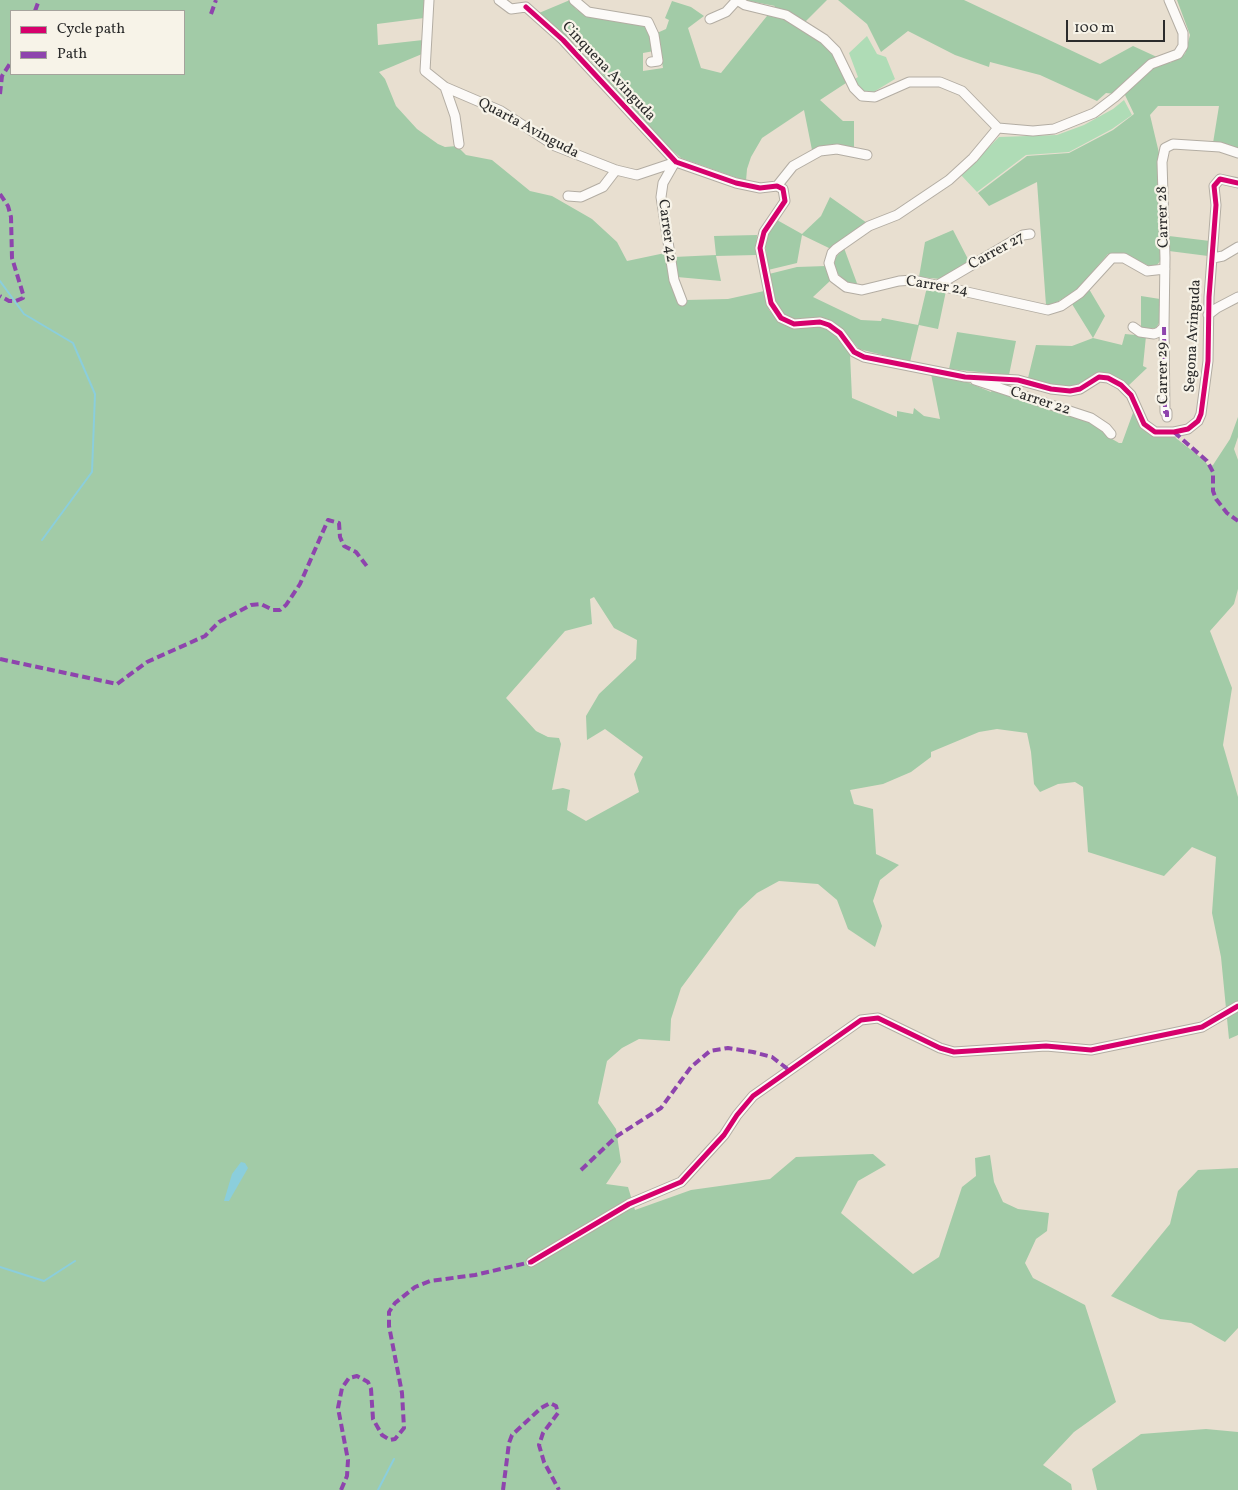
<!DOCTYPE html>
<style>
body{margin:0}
#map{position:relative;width:1238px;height:1490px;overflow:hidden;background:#e8dfd0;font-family:Vollkorn,serif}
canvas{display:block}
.legend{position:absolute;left:10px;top:10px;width:175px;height:65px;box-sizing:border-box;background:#f7f3e8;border:1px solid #a5a39c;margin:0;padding:6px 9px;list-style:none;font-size:15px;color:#2b2b2b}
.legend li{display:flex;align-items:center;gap:10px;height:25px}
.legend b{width:25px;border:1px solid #a5a39c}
.scale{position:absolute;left:1066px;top:20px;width:99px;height:22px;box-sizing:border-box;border:2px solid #2b2b2b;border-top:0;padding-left:6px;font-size:15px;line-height:18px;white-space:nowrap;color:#2b2b2b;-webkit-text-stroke:4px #f7f3e8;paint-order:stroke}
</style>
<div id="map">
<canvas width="1238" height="1490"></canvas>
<ul class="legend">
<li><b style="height:6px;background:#d6006c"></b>Cycle path</li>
<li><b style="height:6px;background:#8e44ad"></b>Path</li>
</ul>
<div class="scale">100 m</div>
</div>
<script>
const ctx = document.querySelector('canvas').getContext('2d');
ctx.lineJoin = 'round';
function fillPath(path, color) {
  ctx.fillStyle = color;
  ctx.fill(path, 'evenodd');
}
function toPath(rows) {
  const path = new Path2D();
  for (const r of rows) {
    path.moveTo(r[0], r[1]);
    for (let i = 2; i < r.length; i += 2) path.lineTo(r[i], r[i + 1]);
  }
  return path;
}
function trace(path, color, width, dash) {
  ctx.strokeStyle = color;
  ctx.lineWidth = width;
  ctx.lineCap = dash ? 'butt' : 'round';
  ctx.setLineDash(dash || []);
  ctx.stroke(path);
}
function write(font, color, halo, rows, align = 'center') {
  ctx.font = font + ' Vollkorn,serif';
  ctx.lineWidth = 4.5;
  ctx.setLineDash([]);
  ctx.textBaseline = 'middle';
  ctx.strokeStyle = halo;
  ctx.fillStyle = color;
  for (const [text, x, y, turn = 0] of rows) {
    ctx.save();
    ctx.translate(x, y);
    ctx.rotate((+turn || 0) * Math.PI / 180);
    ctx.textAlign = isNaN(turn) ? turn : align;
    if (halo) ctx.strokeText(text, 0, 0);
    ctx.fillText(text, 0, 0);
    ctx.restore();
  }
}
fillPath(toPath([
 [867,36,877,54,886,57,895,79,872,93,865,93,859,88,855,79,858,77,849,53],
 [1124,100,1132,115,1112,129,1069,152,1026,155,977,192,961,175,999,137,1057,135,1084,125,1113,109]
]), '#afdcb6');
fillPath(toPath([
 [0,0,424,0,424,18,377,24,378,45,423,40,422,54,379,72,385,79,396,106,417,129,438,144,445,147,457,146,466,155,492,160,530,191,552,196,592,219,617,242,627,261,665,253,671,284,686,300,728,299,764,291,769,310,780,322,818,326,834,332,850,354,852,398,897,417,897,411,913,414,914,408,924,416,940,419,931,374,962,380,991,392,992,390,1003,392,1099,425,1107,436,1119,443,1122,443,1134,410,1145,431,1153,435,1172,435,1204,460,1209,467,1213,465,1230,439,1238,417,1238,437,1234,449,1238,460,1238,589,1234,604,1210,631,1232,688,1223,745,1238,797,1238,1035,1229,1039,1221,957,1212,913,1216,857,1192,847,1164,876,1088,852,1083,787,1075,782,1058,784,1040,792,1034,784,1031,752,1027,733,997,729,979,732,931,752,931,757,911,772,883,784,850,790,854,804,873,809,876,854,899,865,880,880,873,901,882,926,875,947,848,929,837,900,818,884,779,881,757,893,739,910,681,988,671,1019,670,1041,639,1039,622,1048,607,1061,598,1103,616,1129,621,1162,606,1184,628,1187,635,1210,691,1190,770,1179,796,1157,873,1154,886,1165,858,1181,841,1213,913,1274,939,1257,962,1187,976,1176,975,1158,990,1155,994,1182,1003,1202,1018,1209,1049,1213,1047,1231,1036,1239,1025,1263,1033,1278,1085,1305,1116,1402,1074,1432,1043,1465,1071,1484,1072,1490,0,1490],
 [11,11,184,11,184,74,11,74],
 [594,597,614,628,637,640,636,659,599,694,586,716,587,740,605,729,643,757,634,774,639,792,586,821,567,810,570,790,563,788,552,790,561,744,559,738,548,737,536,731,506,698,565,631,592,624,590,599],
 [570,0,576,9,587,16,644,24,649,30,654,51,643,53,643,71,663,68,657,33,666,29,669,20,665,18,672,1,691,7,704,16,688,28,701,68,721,73,775,6,744,0,827,0,799,28,823,43,836,58,846,83,820,100,843,121,854,121,854,149,827,146,812,150,804,110,762,138,751,157,747,169,746,181,681,158,664,143,577,46,539,13],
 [838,0,964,0,1100,64,1133,46,1170,63,1185,54,1190,35,1177,0,1238,0,1238,148,1213,143,1219,106,1158,106,1150,115,1159,153,1158,204,1161,260,1157,265,1151,267,1123,253,1108,254,1077,290,1052,305,1046,305,1037,182,989,206,978,193,1027,156,1069,153,1113,130,1134,114,1125,95,1106,93,1097,101,1040,75,990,62,989,67,955,55,908,31,881,52,867,24],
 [830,197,867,223,831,249,802,235,797,263,768,270,765,240,777,220,802,234,821,216],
 [953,230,969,261,940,279,919,277,925,242],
 [757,235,756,255,716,256,721,281,677,277,674,257,716,255,714,236],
 [1169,236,1210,241,1208,256,1169,251],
 [844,248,858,286,845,281,835,271,835,258],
 [826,266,831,280,813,297,861,320,881,321,882,318,918,325,927,287,946,291,938,329,919,325,910,362,859,349,843,330,828,320,792,319,783,315,776,304,769,274,797,267],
 [1089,289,1105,316,1093,338,1072,304],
 [1141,296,1160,299,1159,323,1156,328,1141,328],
 [957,332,1016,341,1009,375,949,369],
 [1125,334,1146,336,1143,366,1147,368,1127,387,1110,375,1103,373,1094,374,1081,383,1071,386,1053,385,1028,378,1036,345,1072,346,1093,338,1122,345],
 [1238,1168,1238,1328,1225,1342,1191,1323,1160,1319,1111,1296,1170,1224,1178,1191,1198,1170],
 [1206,1429,1238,1432,1238,1490,1097,1490,1092,1469,1141,1434]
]), '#a2cba7');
fillPath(toPath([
 [241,1162,245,1163,248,1168,229,1201,224,1201,232,1174]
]), '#8bcedc');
trace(toPath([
 [0,281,24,314,73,343,95,394,92,472,42,540],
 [0,1267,44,1281,75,1261],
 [378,1490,394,1459]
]), '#8bcedc', 2);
const minor = toPath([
 [429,0,425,71,445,87,501,111,555,146,616,170,637,175,676,162],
 [499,0,511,9,526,7],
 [574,0,588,12,648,22,654,35,658,61,651,62],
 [737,0,745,5,786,15,824,39,836,51,854,88,862,96,875,97,909,82,940,82,962,91,998,128,1033,131,1054,129,1094,113,1115,97,1151,64,1178,54,1183,46,1183,33,1169,0],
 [526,7,563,40,676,162,736,183,760,188,777,186,783,189,785,201,764,232,760,248,771,303,781,318,794,324,820,322,829,325,840,333,854,352,864,357,965,377,1018,380,1051,389,1070,391,1080,389,1099,377,1108,378,1121,385,1131,395,1144,424,1155,432,1174,432,1188,429,1198,421,1201,414,1208,361,1209,297,1216,205,1214,186,1220,179,1238,183],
 [710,19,726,12,737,0],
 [445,87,455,116,459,144],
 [998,128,973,158,949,180,897,215,869,226,836,249,832,253,829,263,834,278,846,287,862,290,899,281,913,280,1048,310,1061,306,1080,293,1112,258,1124,258,1147,271,1165,269],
 [675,162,663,183,661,197,674,280,682,301],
 [777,186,793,166,820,151,837,149,867,155],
 [568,196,581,197,603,187,616,170],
 [1213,258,1223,256,1238,247],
 [938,285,1023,235,1030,234],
 [1208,315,1217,308,1238,297],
 [1133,327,1140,332,1154,334,1159,332,1164,327,1165,258,1162,162,1165,148,1173,144,1220,147,1238,153],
 [1164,327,1165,412,1167,412,1167,417],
 [975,380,1091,418,1106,428,1111,434],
 [531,1262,629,1204,681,1182,724,1135,737,1115,753,1096,861,1020,878,1018,940,1048,954,1052,1046,1046,1091,1050,1202,1027,1238,1006]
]);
trace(minor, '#b3ada3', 11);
trace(minor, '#fcfaf8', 9);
trace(toPath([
 [35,11,39,0],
 [211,14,216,0],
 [0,94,2,76,11,62],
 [0,194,8,206,11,217,12,258,23,294,23,298,16,301,9,301,0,296],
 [1164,327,1165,412,1167,412,1167,417],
 [1174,432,1207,461,1213,472,1213,491,1216,499,1227,513,1238,521],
 [0,659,117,684,147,662,205,636,219,622,251,605,261,604,273,610,280,610,286,605,300,584,328,520,339,523,340,537,344,546,356,552,369,569],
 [581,1170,617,1136,661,1108,691,1067,710,1051,728,1048,753,1052,772,1057,789,1070],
 [341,1490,347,1476,348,1460,338,1408,342,1388,349,1378,357,1376,368,1382,371,1389,373,1419,382,1435,390,1440,395,1439,404,1428,402,1393,389,1326,389,1312,395,1303,415,1287,430,1281,475,1275,531,1262],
 [503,1490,509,1443,512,1435,541,1408,550,1403,556,1406,558,1413,543,1433,539,1445,544,1462,559,1490]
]), '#8e44ad', 4, [8, 4]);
trace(toPath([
 [526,7,563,40,676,162,736,183,760,188,777,186,783,189,785,201,764,232,760,248,771,303,781,318,794,324,820,322,829,325,840,333,854,352,864,357,965,377,1018,380,1051,389,1070,391,1080,389,1099,377,1108,378,1121,385,1131,395,1144,424,1155,432,1174,432,1188,429,1198,421,1201,414,1208,361,1209,297,1216,205,1214,186,1220,179,1238,183],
 [531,1262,629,1204,681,1182,724,1135,737,1115,753,1096,861,1020,878,1018,940,1048,954,1052,1046,1046,1091,1050,1202,1027,1238,1006]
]), '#d6006c', 5);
write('15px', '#2b2b2b', '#f7f3e8', [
 ["Cinquena Avinguda",608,72,47],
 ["Quarta Avinguda",528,129,28],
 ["Carrer 28",1164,217,-92],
 ["Carrer 42",666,231,82],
 ["Carrer 27",997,252,-29],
 ["Carrer 24",937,287,9],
 ["Segona Avinguda",1194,336,-87],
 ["Carrer 29",1164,373,-91],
 ["Carrer 22",1040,402,18]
]);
</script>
